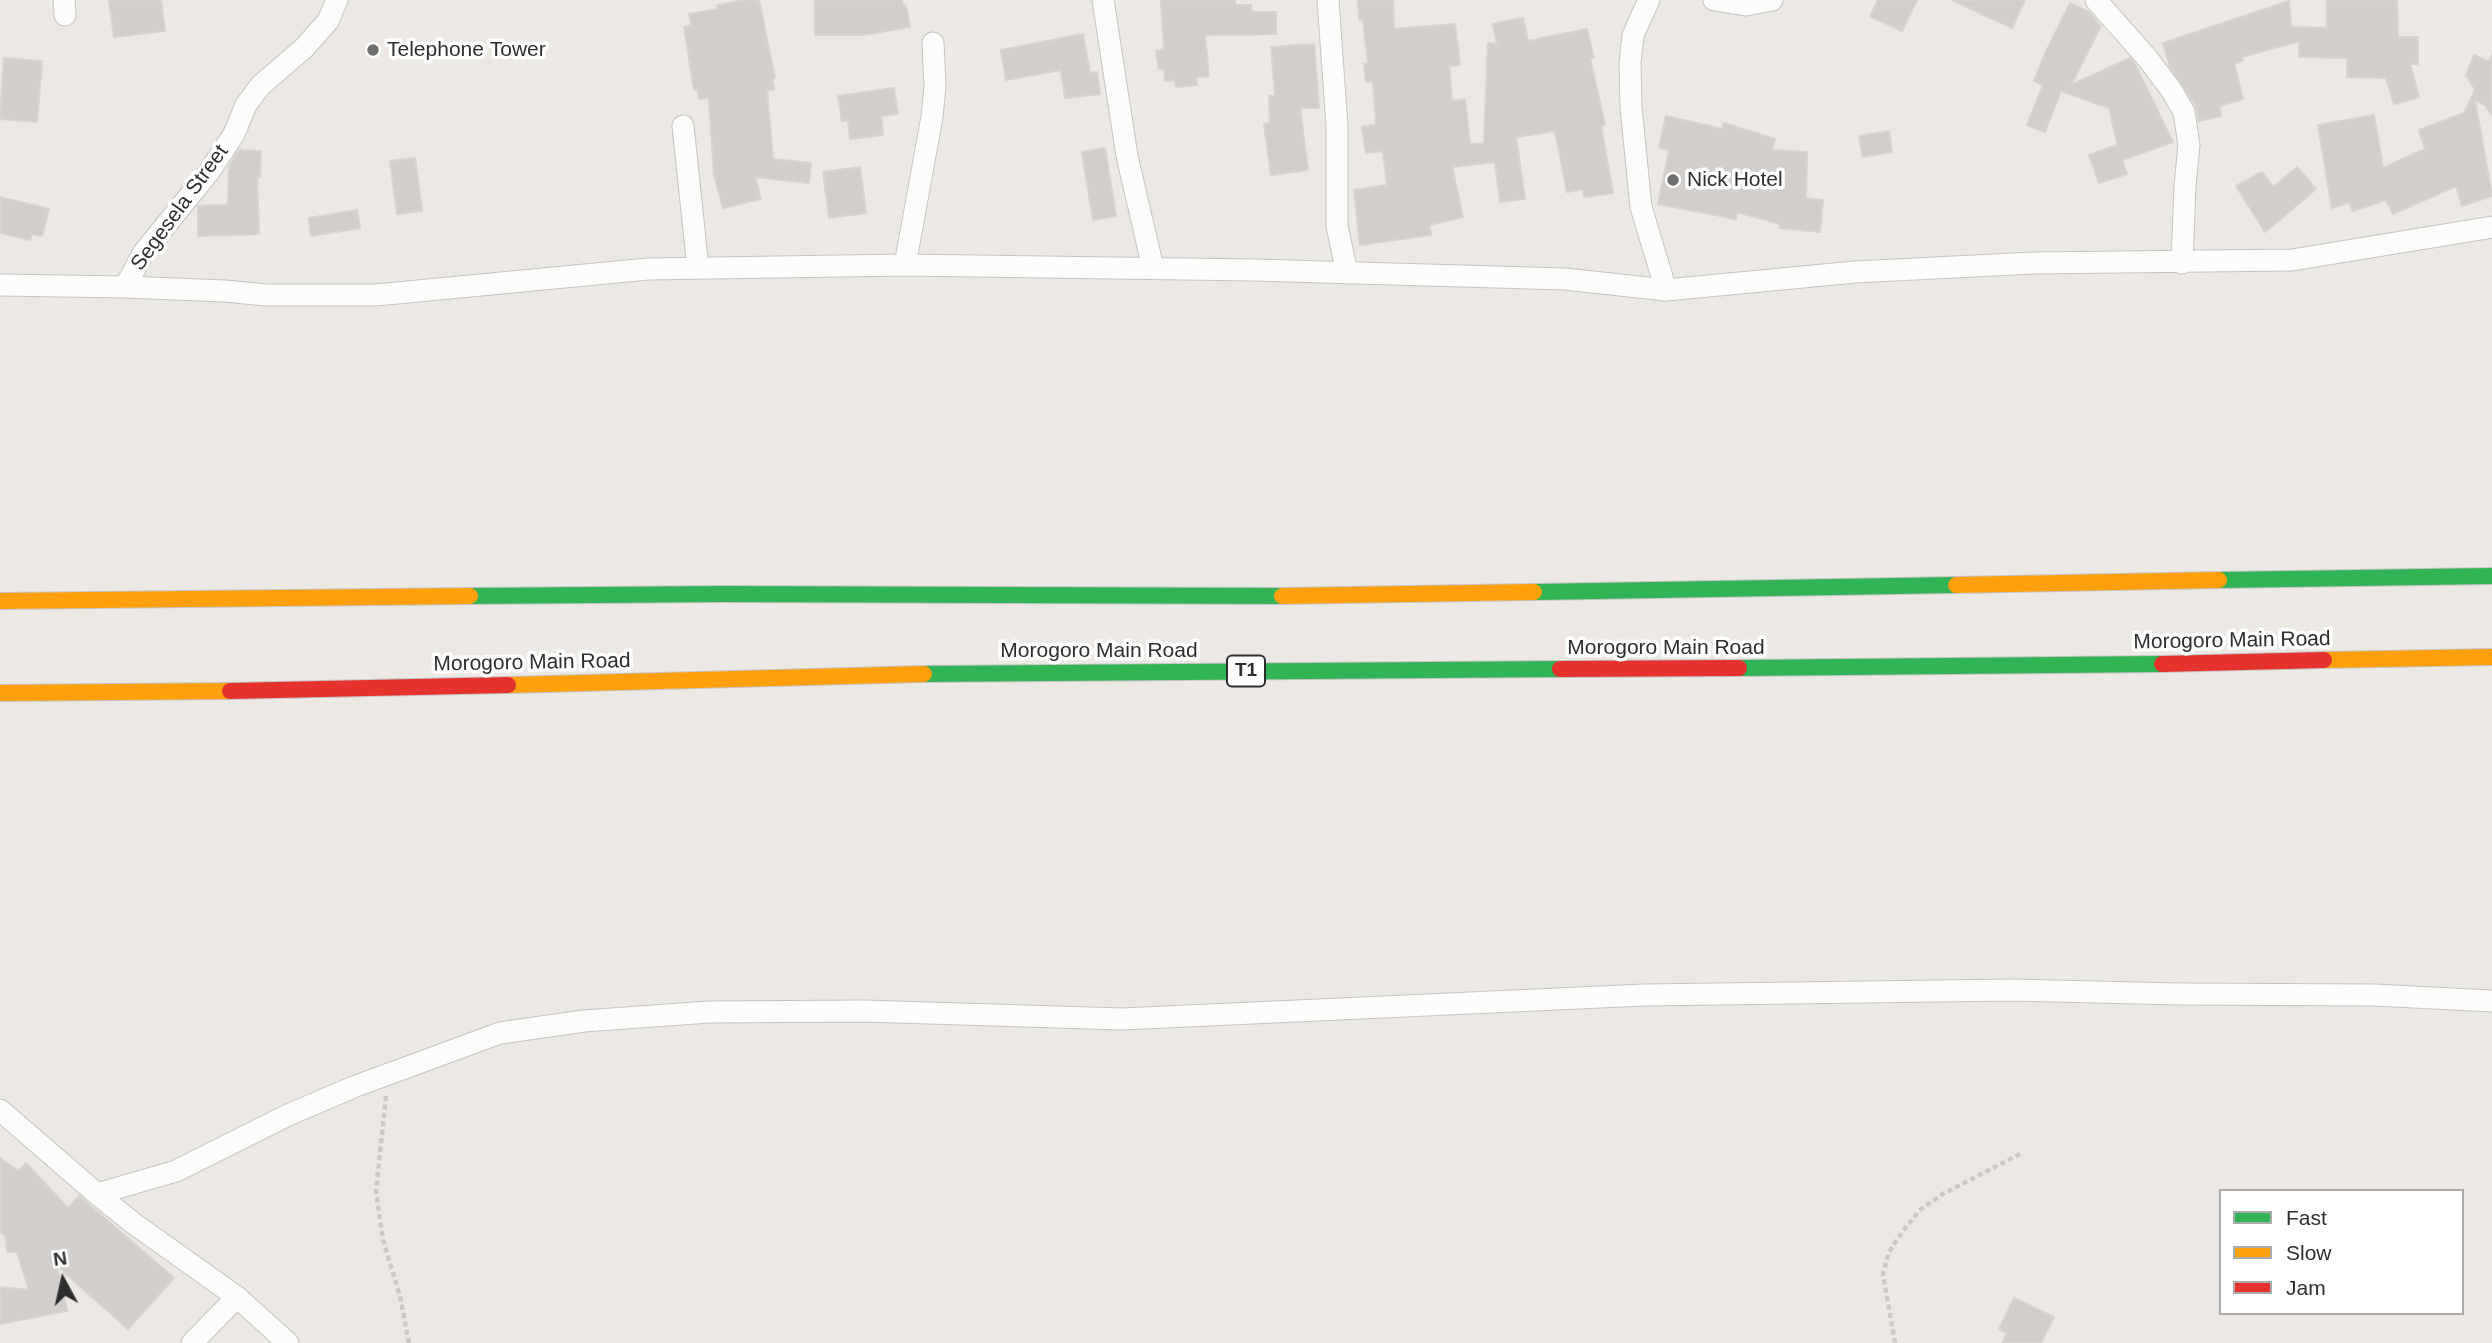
<!DOCTYPE html>
<style>
body{margin:0}
#map{position:relative;width:2492px;height:1343px;overflow:hidden;background:#ece8e4;font-family:Helvetica,sans-serif}
canvas{display:block}
.legend{position:absolute;left:2219px;top:1189px;width:245px;height:126px;box-sizing:border-box;background:#fff;border:2px solid #ababab;margin:0;padding:9px 12px;list-style:none;font-size:21px;color:#2e2e2e}
.legend li{display:flex;align-items:center;gap:14px;height:35px}
.legend b{width:35px;border:2px solid #ababab}
.north{position:absolute;left:28px;top:1245px;width:70px;height:70px;-webkit-text-stroke:5px #fff;paint-order:stroke;rotate:352deg;font-size:19px;font-weight:700;line-height:28px;text-align:center;color:#2e2e2e}
.north::after{content:'';display:block;margin:auto;width:24px;height:32px;background:#2e2e2e;clip-path:polygon(50% 0,100% 100%,50% 72%,0 100%)}
</style>
<div id="map">
<canvas width="2492" height="1343"></canvas>
<ul class="legend">
<li><b style="height:9px;background:#30b455"></b>Fast</li>
<li><b style="height:9px;background:#ff9f0a"></b>Slow</li>
<li><b style="height:9px;background:#e5322d"></b>Jam</li>
</ul>
<div class="north">N</div>
</div>
<script>
const ctx = document.querySelector('canvas').getContext('2d');
ctx.lineJoin = 'round';
function fillPath(path, color) {
  ctx.fillStyle = color;
  ctx.fill(path, 'evenodd');
}
function toPath(rows) {
  const path = new Path2D();
  for (const r of rows) {
    path.moveTo(r[0], r[1]);
    for (let i = 2; i < r.length; i += 2) path.lineTo(r[i], r[i + 1]);
  }
  return path;
}
function trace(path, color, width, dash) {
  ctx.strokeStyle = color;
  ctx.lineWidth = width;
  ctx.lineCap = dash ? 'butt' : 'round';
  ctx.setLineDash(dash || []);
  ctx.stroke(path);
}
function write(font, color, halo, rows, align = 'center') {
  ctx.font = font + ' Helvetica,sans-serif';
  ctx.lineWidth = 7;
  ctx.setLineDash([]);
  ctx.textBaseline = 'middle';
  ctx.strokeStyle = halo;
  ctx.fillStyle = color;
  for (const [text, x, y, turn = 0] of rows) {
    ctx.save();
    ctx.translate(x, y);
    ctx.rotate((+turn || 0) * Math.PI / 180);
    ctx.textAlign = isNaN(turn) ? turn : align;
    if (halo) ctx.strokeText(text, 0, 0);
    ctx.fillText(text, 0, 0);
    ctx.restore();
  }
}
const building = toPath([
 [109,0,161,0,165,31,114,37,109,0],
 [745,0,759,0,775,78,772,79,774,89,767,91,773,159,811,163,809,183,755,177,761,199,723,208,714,175,709,98,699,99,698,89,694,90,684,27,691,25,689,14,718,9,717,5,745,0],
 [815,0,902,0,903,6,906,5,910,27,863,35,815,35,815,0],
 [1161,0,1235,0,1235,5,1251,5,1251,12,1276,12,1276,34,1205,35,1209,76,1196,77,1197,85,1176,87,1175,80,1165,81,1164,69,1159,69,1156,51,1164,49,1161,0],
 [1358,0,1393,0,1394,29,1455,24,1460,65,1449,66,1452,101,1465,99,1470,144,1484,143,1488,43,1497,44,1493,24,1523,18,1528,41,1587,29,1594,58,1590,58,1605,125,1601,126,1613,193,1584,197,1583,189,1567,192,1555,131,1516,137,1525,199,1500,202,1495,162,1452,167,1463,217,1429,225,1431,235,1360,245,1354,190,1387,185,1383,151,1366,153,1362,127,1376,125,1373,81,1366,82,1364,64,1368,64,1363,19,1359,20,1358,0],
 [1878,0,1917,0,1902,31,1870,16,1878,0],
 [1952,0,2025,0,2012,28,1952,0],
 [2327,0,2397,0,2398,37,2418,37,2418,64,2410,64,2419,97,2394,104,2386,78,2347,77,2347,58,2299,57,2299,41,2242,57,2243,60,2234,64,2243,99,2219,106,2221,116,2199,121,2196,106,2170,67,2163,43,2289,1,2291,27,2327,28,2327,0],
 [2070,3,2089,12,2101,26,2071,85,2130,58,2135,64,2173,142,2122,160,2127,174,2099,183,2089,155,2117,145,2119,151,2109,108,2061,91,2045,132,2027,125,2043,85,2034,81,2044,56,2070,3],
 [1083,34,1090,73,1097,72,1100,94,1065,98,1061,70,1006,80,1001,50,1083,34],
 [1314,44,1319,108,1300,108,1308,170,1271,175,1264,124,1270,123,1269,96,1275,96,1271,47,1314,44],
 [2474,55,2489,62,2492,55,2492,116,2485,105,2475,100,2492,196,2462,206,2456,186,2393,214,2386,200,2353,211,2349,202,2332,208,2318,125,2374,115,2383,168,2425,149,2419,130,2464,113,2475,90,2466,75,2474,55],
 [4,58,42,61,37,122,0,119,4,58],
 [894,88,898,114,881,116,883,135,850,139,848,120,842,121,838,96,894,88],
 [1666,116,1722,129,1724,123,1775,139,1772,150,1807,152,1806,198,1823,200,1820,232,1780,228,1780,224,1737,212,1736,219,1658,204,1669,150,1659,148,1666,116],
 [1889,131,1892,152,1863,157,1859,136,1889,131],
 [1105,148,1116,216,1093,220,1082,152,1105,148],
 [239,150,261,151,260,177,257,177,259,234,198,236,198,206,228,205,229,166,239,150],
 [415,158,422,211,397,214,390,161,415,158],
 [860,167,866,213,829,218,823,172,860,167],
 [2297,167,2316,189,2265,232,2236,186,2262,172,2273,187,2297,167],
 [0,197,49,209,42,236,32,234,30,240,0,233,0,197],
 [357,210,360,228,311,236,309,218,357,210],
 [0,1158,18,1171,26,1163,68,1208,79,1196,174,1278,128,1329,57,1266,67,1311,0,1324,0,1287,29,1290,17,1252,7,1252,6,1237,0,1231,0,1158],
 [2014,1298,2054,1317,2041,1343,2002,1343,2007,1333,1999,1329,2014,1298]
]);
fillPath(building, '#d1cecb');
trace(building, '#d7d4d0', 2);
const street = toPath([
 [64,0,65,15],
 [1103,0,1127,156,1153,268],
 [1328,0,1337,126,1337,226,1347,273],
 [1649,0,1633,35,1630,63,1631,107,1641,207,1666,290],
 [1714,0,1746,5,1772,0],
 [2096,0,2148,59,2172,91,2184,112,2189,145,2185,186,2182,263],
 [683,126,698,268],
 [905,265,932,117,935,86,933,43],
 [0,285,125,287,225,291,266,295,376,295,648,269,905,265,1254,270,1565,279,1666,290,1855,272,2033,263,2292,260,2492,227],
 [125,287,144,252,209,172,234,134,246,105,260,86,304,48,328,21,337,0],
 [0,1110,97,1194,133,1223,237,1297,288,1343],
 [97,1194,176,1171,288,1115,356,1086,500,1033,584,1021,709,1012,864,1011,1122,1019,1644,995,2012,990,2179,994,2375,995,2492,1001],
 [192,1343,237,1297]
]);
const fast = toPath([
 [2219,580,2492,576],
 [1534,592,1956,585],
 [470,596,722,594,1282,596],
 [1739,668,2162,664],
 [924,674,1560,669]
]);
const slow = toPath([
 [1956,585,2219,580],
 [1282,596,1534,592],
 [0,601,470,596],
 [2324,660,2492,657],
 [508,685,924,674],
 [0,693,230,691]
]);
const jam = toPath([
 [2162,664,2324,660],
 [1560,669,1739,668],
 [230,691,508,685]
]);
trace(street, '#c5c4c5', 23);
trace(fast, '#c6c5c4', 18);
trace(slow, '#c6c5c4', 18);
trace(jam, '#c6c5c4', 18);
trace(toPath([
 [386,1096,376,1191,383,1240,400,1296,409,1343],
 [1895,1343,1883,1274,1889,1252,1903,1231,1920,1210,1941,1195,2020,1154]
]), '#c9c9c8', 4.5, [5, 3.5]);
trace(street, '#fcfcfb', 21);
trace(fast, '#30b455', 16);
trace(slow, '#ff9f0a', 16);
trace(jam, '#e5322d', 16);
for (const [x, y, r, color] of [
 [373,50,7,"#706f6e"],
 [1673,180,7,"#706f6e"]
]) {
  const dot = new Path2D();
  dot.arc(x, y, r, 0, 2 * Math.PI);
  ctx.fillStyle = color;
  ctx.fill(dot);
  trace(dot, '#fff', 2.5);
}
for (const [x, y, w] of [
 [1246,671,38]
]) {
  const box = new Path2D();
  box.roundRect(x - w / 2, y - 15.5, w, 31, 5);
  ctx.fillStyle = '#fff';
  ctx.fill(box);
  trace(box, '#2e2e2e', 2);
}
write('bold 19px', '#2e2e2e', null, [
 ["T1",1246,671]
]);
write('21px', '#2e2e2e', '#fff', [
 ["Telephone Tower",387,50],
 ["Nick Hotel",1687,180]
], 'left');
write('21px', '#2e2e2e', '#fff', [
 ["Segesela Street",180,208,-54],
 ["Morogoro Main Road",2232,641,-1],
 ["Morogoro Main Road",1666,648],
 ["Morogoro Main Road",1099,651],
 ["Morogoro Main Road",532,663,-1]
]);
</script>
